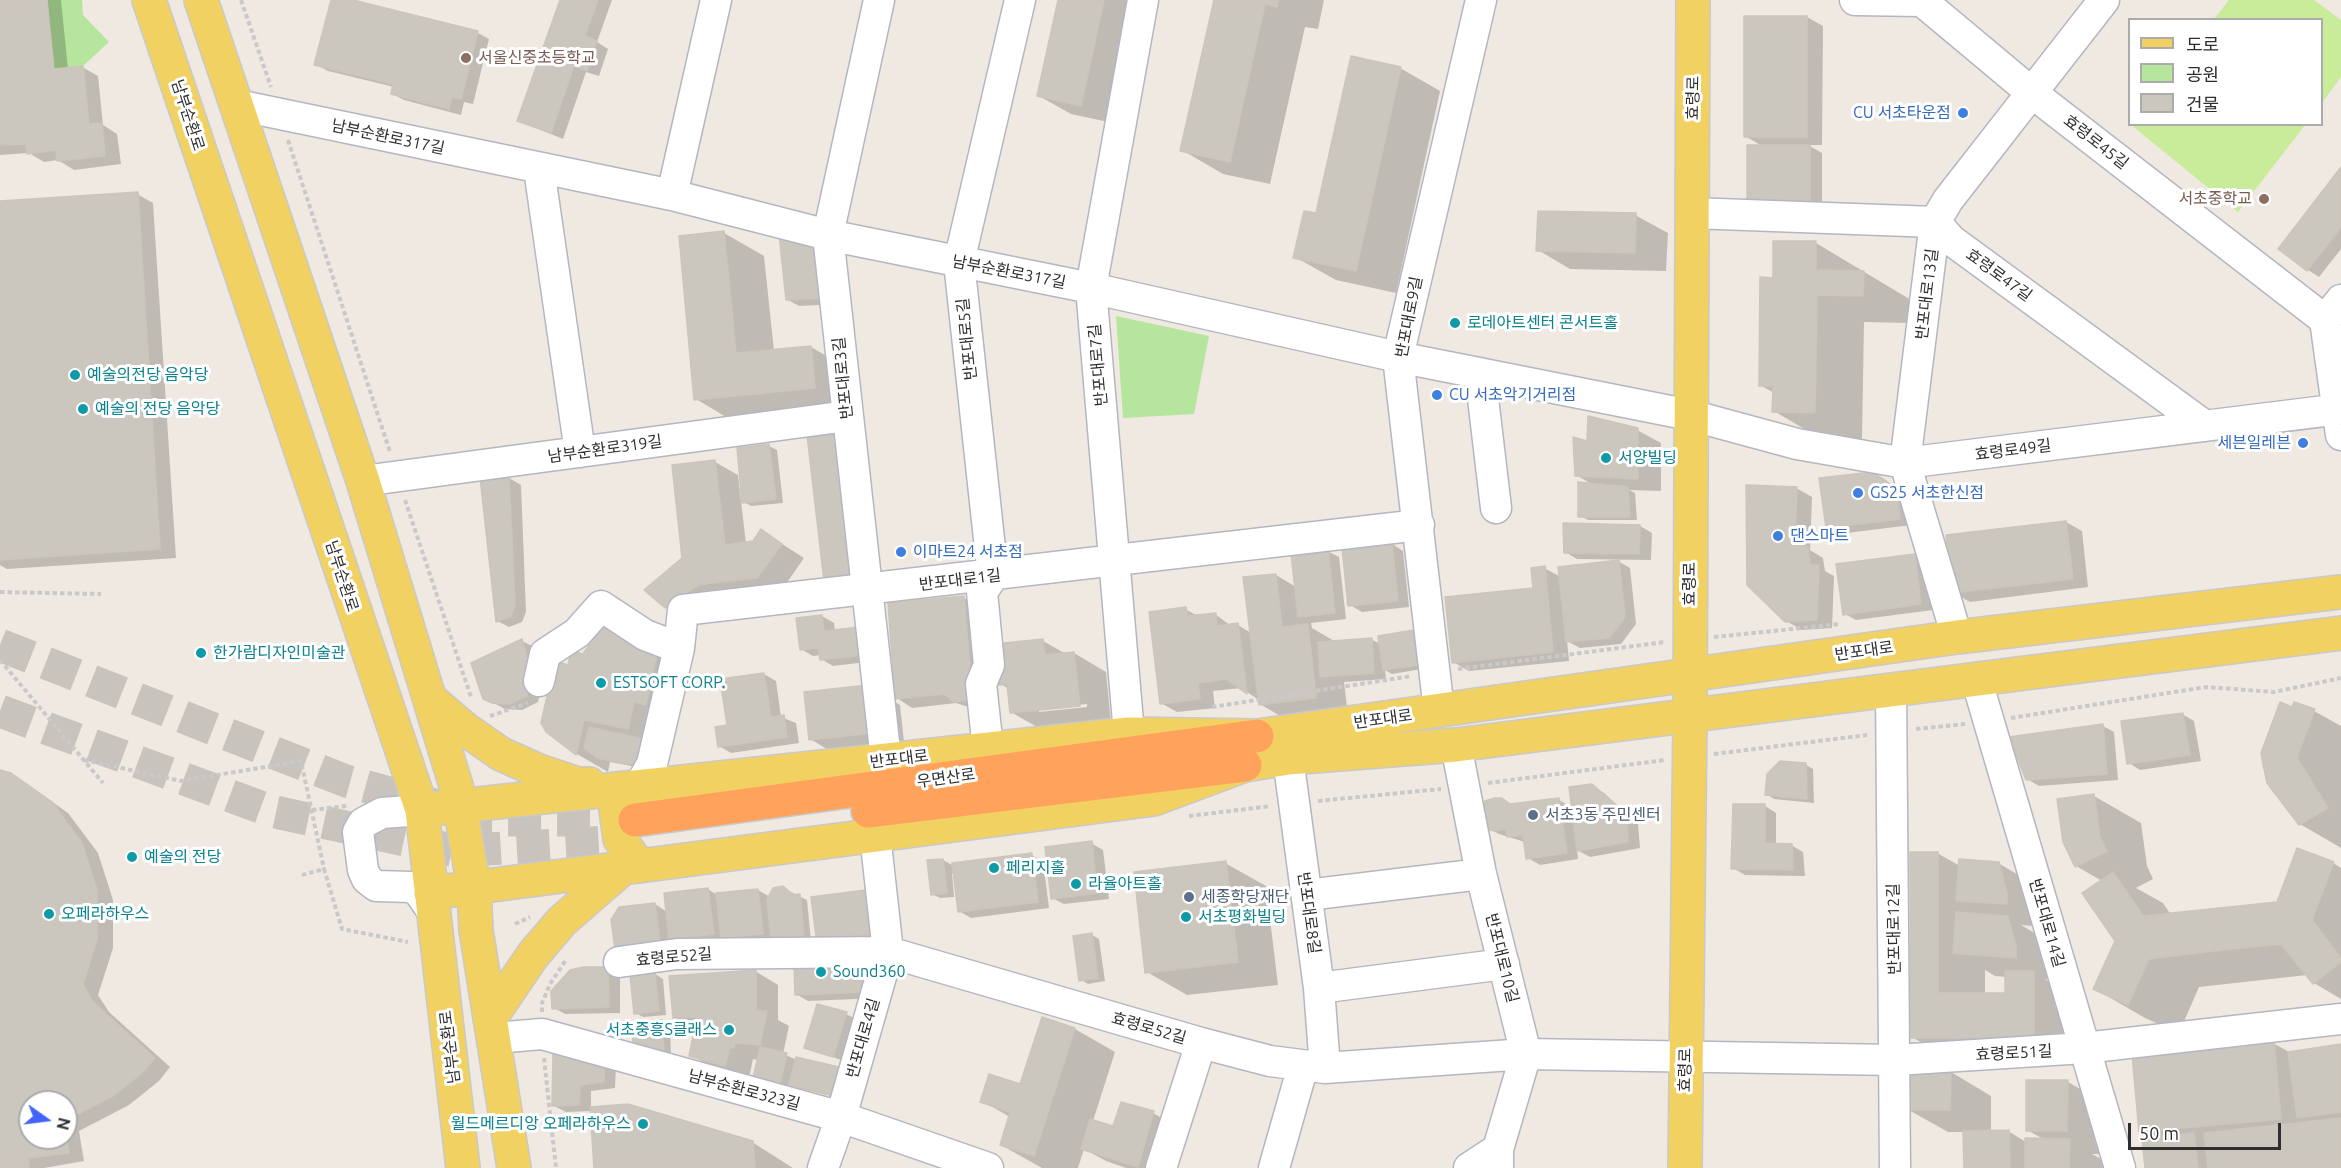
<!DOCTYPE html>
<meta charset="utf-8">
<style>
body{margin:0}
#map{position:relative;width:2341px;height:1168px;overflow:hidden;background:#efe9e1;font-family:Ubuntu,"Noto Sans KR",sans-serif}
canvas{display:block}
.legend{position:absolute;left:2128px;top:18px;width:195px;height:108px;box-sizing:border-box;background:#fff;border:2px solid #ababab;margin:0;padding:8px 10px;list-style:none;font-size:18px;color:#2e2e2e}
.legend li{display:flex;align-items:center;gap:12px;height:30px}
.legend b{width:30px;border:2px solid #ababab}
.north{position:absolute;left:18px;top:1090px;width:60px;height:60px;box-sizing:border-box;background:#fff;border:2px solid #ababab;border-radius:50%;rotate:104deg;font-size:16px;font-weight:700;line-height:24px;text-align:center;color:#2e2e2e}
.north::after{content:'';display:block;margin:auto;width:21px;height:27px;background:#4264fb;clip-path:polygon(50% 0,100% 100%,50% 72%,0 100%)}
.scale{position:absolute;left:2128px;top:1123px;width:153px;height:27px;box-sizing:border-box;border:3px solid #2e2e2e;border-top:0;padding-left:8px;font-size:18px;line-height:21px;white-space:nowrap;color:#2e2e2e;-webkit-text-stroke:4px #fff;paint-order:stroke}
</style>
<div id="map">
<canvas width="2341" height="1168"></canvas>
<ul class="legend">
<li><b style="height:8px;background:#f2d163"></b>도로</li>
<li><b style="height:16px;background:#b6e59e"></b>공원</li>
<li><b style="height:16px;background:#cbc7bf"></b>건물</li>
</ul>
<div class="north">N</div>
<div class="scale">50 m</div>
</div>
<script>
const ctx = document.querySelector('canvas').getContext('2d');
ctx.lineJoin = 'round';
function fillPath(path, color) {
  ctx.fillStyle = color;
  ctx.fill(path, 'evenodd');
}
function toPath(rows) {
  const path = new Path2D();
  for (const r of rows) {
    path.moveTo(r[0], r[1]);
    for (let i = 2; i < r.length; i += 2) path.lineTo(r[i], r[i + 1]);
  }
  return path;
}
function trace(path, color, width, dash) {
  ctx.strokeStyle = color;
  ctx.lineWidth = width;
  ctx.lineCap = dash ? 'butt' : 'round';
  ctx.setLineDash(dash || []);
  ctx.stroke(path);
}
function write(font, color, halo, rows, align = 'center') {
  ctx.font = font + ' Ubuntu,"Noto Sans KR",sans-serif';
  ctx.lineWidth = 6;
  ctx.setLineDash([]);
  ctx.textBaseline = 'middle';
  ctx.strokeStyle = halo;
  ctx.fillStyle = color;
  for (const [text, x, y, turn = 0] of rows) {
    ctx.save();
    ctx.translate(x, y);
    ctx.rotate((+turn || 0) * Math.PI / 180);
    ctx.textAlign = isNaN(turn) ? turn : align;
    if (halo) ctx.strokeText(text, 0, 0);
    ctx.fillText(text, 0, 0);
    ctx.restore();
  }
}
fillPath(toPath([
 [47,0,82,0,83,15,109,42,83,66,54,69],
 [1116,316,1209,336,1194,414,1123,418]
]), '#b6e59e');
fillPath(toPath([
 [2229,0,2314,0,2341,20,2341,77,2322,103,2322,20,2214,19],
 [2131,125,2305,125,2238,212]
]), '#c9ec9a');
fillPath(toPath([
 [0,0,61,0,68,69,82,67,98,76,103,125,117,134,121,164,74,170,58,160,44,162,29,153,0,155],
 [332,0,347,0,478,33,489,39,473,104,464,102,461,115,404,100,393,94,394,87,328,71,316,64],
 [561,0,612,0,597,42,608,49,599,76,586,72,563,139,519,121],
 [1060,0,1141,0,1113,123,1071,114,1039,96],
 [1215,0,1324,0,1318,29,1305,27,1270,184,1223,174,1182,150],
 [1807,17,1823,26,1822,145,1808,145,1822,153,1822,210,1760,210,1764,147,1745,136],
 [1400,68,1440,91,1396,293,1336,280,1295,257],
 [2341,169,2341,249,2319,277,2308,270],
 [137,194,153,203,176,558,7,569,0,565,0,203],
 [1635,215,1668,233,1666,271,1570,269,1538,250],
 [724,233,764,256,774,351,811,347,852,371,855,411,736,423,696,399],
 [780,236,838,304,799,306,788,300],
 [1816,243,1911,300,1910,323,1864,322,1862,439,1821,439,1774,411,1774,393,1760,385,1774,279],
 [1637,430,1661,443,1661,491,1629,490,1635,493,1637,520,1588,520,1580,516,1595,486,1576,475],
 [769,446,777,450,783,503,751,506,744,502],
 [715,462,738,475,746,544,754,543,762,531,804,558,781,591,674,612,666,607],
 [509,478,521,485,526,612,522,622,509,627,497,621],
 [1885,481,1901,492,1911,525,1839,534,1828,527],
 [1796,488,1812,497,1810,550,1823,558,1825,571,1834,576,1832,628,1802,630,1786,621],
 [2066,522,2082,531,2088,587,1970,602,1954,593],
 [1640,526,1652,533,1651,560,1577,559,1565,552],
 [1392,544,1403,551,1409,607,1362,612,1350,605],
 [1327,551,1339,557,1346,619,1311,623,1312,628,1336,642,1372,640,1433,667,1392,674,1385,670,1386,679,1344,682,1348,716,1292,723,1260,704,1259,700,1241,688,1213,691,1215,708,1177,712,1161,703,1185,609,1198,616,1215,614,1231,626,1238,625,1251,633,1276,575,1296,587],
 [1914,556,1926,563,1933,610,1856,620,1845,614],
 [1618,561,1630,568,1636,624,1621,644,1580,648,1567,641,1569,661,1469,671,1453,662,1535,589,1544,568,1561,577],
 [964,598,980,607,978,710,956,703,912,708,897,698],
 [822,616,834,623,835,631,875,661,833,666,821,659,821,655,813,656,801,649],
 [522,641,534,647,543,679,538,702,522,710,505,709,484,698],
 [1043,641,1066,654,1074,653,1106,672,1111,724,1044,731,1011,712,1009,689,1001,684],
 [1087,704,1087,707,1039,712,1039,709],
 [658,649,690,668,678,722,666,719,637,767,610,762,608,772,577,754,547,731,569,666,584,656],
 [764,674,776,681,781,717,796,723,799,743,731,753,719,746,728,726],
 [868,687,900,705,905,751,842,758,810,739],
 [2293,709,2314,711,2341,726,2341,848,2300,824,2269,783],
 [2182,714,2194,721,2201,761,2140,770,2129,763],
 [2103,726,2114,732,2118,780,2039,786,2027,779],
 [1806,765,1813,769,1814,803,1774,799,1766,794],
 [0,771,27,784,68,813,98,853,113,900,113,948,98,995,109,1012,170,1067,159,1081,129,1105,79,1131,84,1161,44,1168,0,1168],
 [30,1102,66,1102,66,1138,30,1138],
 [1592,786,1604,793,1638,824,1640,848,1590,857,1577,850,1578,859,1540,865,1528,858,1525,842,1499,834,1486,827,1512,805,1559,800,1573,808],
 [2094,796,2141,823,2147,866,2153,879,2136,888,2163,903,2171,915,2278,903,2333,863,2341,868,2341,999,2314,983,2307,975,2199,987,2179,1033,2145,1018,2095,989,2117,940,2102,881,2076,866],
 [1765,806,1776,813,1776,844,1791,845,1803,852,1805,876,1745,875,1733,868],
 [1091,843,1103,850,1109,899,1064,904,1052,898],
 [1937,853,1960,866,1998,863,2039,887,2047,927,2021,925,2048,941,2056,980,2045,979,2081,1000,2081,1064,1960,1065,1912,1037],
 [1985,970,1995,976,2006,977,2006,994,1985,995],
 [1031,855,1043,861,1049,908,971,918,959,911,954,873,952,873,954,897,940,898,932,894,943,860,954,866],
 [1225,863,1266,886,1278,985,1187,995,1147,972],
 [783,888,807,900,811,941,629,962,655,904,667,912,708,889,717,895,758,890,770,897],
 [1092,935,1099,939,1105,981,1088,984,1081,980],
 [866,962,878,969,879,998,808,1001,796,994],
 [608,968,620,975,620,1013,565,1014,554,1008],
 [755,971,778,985,778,1020,789,1026,783,1054,797,1060,838,1069,846,1073,839,1098,798,1088,789,1083,787,1092,758,1060,753,1059,749,1078,714,1068,691,1055,696,1029,674,1017],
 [655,974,663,979,666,1015,643,1017,636,1013],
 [846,1014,854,1018,841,1060,806,1047],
 [1043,1019,1075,1029,1115,1052,1093,1121,1114,1128,1153,1113,1176,1126,1164,1168,1126,1168,1106,1161,1084,1149,1078,1168,1042,1168,1001,1145,1010,1117,982,1101,1021,1086],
 [662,1022,670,1026,671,1055,634,1042],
 [2273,1043,2291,1053,2341,1046,2341,1168,2146,1168,2153,1139,2141,1131],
 [554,1056,616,1066,615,1088,591,1091,591,1108,752,1142,793,1168,595,1168,592,1111,566,1112,554,1106],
 [1951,1072,1991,1096,1991,1132,2008,1131,2026,1142,2045,1140,2027,1130,2068,1082,2108,1105,2108,1154,2092,1154,2110,1164,2110,1168,1965,1168,1965,1132,1948,1132,1907,1109]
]), '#0003');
const building = toPath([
 [0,0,47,0,54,69,83,66,89,124,102,123,105,156,57,161,56,150,27,154,26,144,0,145,0,0],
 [331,0,353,0,478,31,461,99,452,97,449,109,391,94,393,84,314,65,331,0],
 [560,0,598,0,585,36,597,41,587,71,574,66,551,133,517,121,560,0],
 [1058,0,1104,0,1081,106,1037,96,1058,0],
 [1214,0,1279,0,1277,7,1265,4,1230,162,1180,151,1214,0],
 [1744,16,1807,16,1807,137,1744,137,1744,16],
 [1351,56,1401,67,1356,271,1293,258,1304,211,1316,213,1351,56],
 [1747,145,1810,145,1810,204,1747,204,1747,145],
 [2341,167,2341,227,2307,271,2278,249,2341,167],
 [138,192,160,549,0,560,0,201,138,192],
 [1538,211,1636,213,1635,253,1536,251,1538,211],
 [724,231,736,353,811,346,815,388,694,400,679,236,724,231],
 [779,234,811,242,820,254,827,298,786,300,779,234],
 [1773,241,1816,241,1816,270,1864,271,1863,296,1817,295,1815,413,1772,412,1773,386,1759,386,1760,277,1773,278,1773,241],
 [1588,416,1638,428,1638,479,1575,476,1573,437,1587,441,1588,416],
 [838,431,856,577,824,581,807,435,838,431],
 [769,444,776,499,742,503,737,448,769,444],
 [715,460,725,545,753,541,761,529,782,544,757,578,685,586,672,465,715,460],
 [1873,472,1889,483,1898,500,1900,519,1826,528,1819,478,1873,472],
 [480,477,509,477,515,605,511,616,496,622,480,477],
 [1578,482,1628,487,1630,517,1578,517,1578,482],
 [1746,485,1797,487,1795,545,1808,547,1810,565,1819,565,1817,620,1785,622,1747,585,1746,485],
 [2066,521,2073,579,1952,593,1946,535,2066,521],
 [1563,523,1640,525,1639,554,1564,553,1563,523],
 [1392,543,1398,601,1348,606,1342,548,1392,543],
 [1328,549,1335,613,1298,617,1291,553,1328,549],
 [1915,554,1921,604,1843,615,1836,564,1915,554],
 [682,558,685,586,699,585,665,608,644,590,682,558],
 [1619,560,1625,617,1609,638,1566,642,1558,567,1619,560],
 [1545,566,1553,652,1452,663,1445,597,1533,588,1531,568,1545,566],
 [1276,574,1282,627,1308,624,1316,698,1259,705,1243,577,1276,574],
 [964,596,970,669,976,673,968,700,954,702,944,694,895,699,888,603,964,596],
 [1186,607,1187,616,1216,613,1217,626,1238,623,1247,694,1226,679,1198,683,1200,699,1160,704,1149,612,1186,607],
 [822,615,824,631,860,627,864,655,820,660,818,648,800,650,796,618,822,615],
 [603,624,658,648,646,705,634,702,628,729,584,720,576,755,546,732,541,723,555,661,568,665,571,651,583,654,603,624],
 [1420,629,1426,664,1383,670,1378,636,1420,629],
 [1372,638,1374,673,1320,677,1318,642,1372,638],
 [522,639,531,672,527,696,510,704,492,703,483,699,471,663,522,639],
 [1043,639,1045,655,1074,652,1080,706,1010,713,1007,684,999,685,995,644,1043,639],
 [764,673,771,717,784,715,787,737,718,747,715,727,727,725,720,679,764,673],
 [868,685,873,733,809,740,804,692,868,685],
 [2280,702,2292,707,2294,702,2315,709,2297,758,2328,808,2299,825,2267,783,2263,764,2261,753,2280,702],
 [2183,713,2190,755,2127,764,2121,721,2183,713],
 [2103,724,2107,774,2026,780,2009,737,2103,724],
 [589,727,648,740,643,762,628,764,597,758,584,748,589,727],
 [1780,761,1806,763,1807,799,1765,795,1767,774,1780,761],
 [0,770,11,773,52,802,82,843,97,890,97,939,83,985,54,1024,15,1053,0,1058,0,770],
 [1592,784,1627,815,1628,842,1577,851,1569,787,1592,784],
 [2094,794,2100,837,2107,851,2075,867,2063,842,2057,799,2094,794],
 [1495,798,1502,798,1510,804,1559,798,1567,853,1526,859,1523,835,1507,837,1506,829,1494,831,1485,828,1482,807,1485,801,1495,798],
 [1733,804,1765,804,1765,843,1792,844,1793,870,1731,869,1733,804],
 [1092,841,1097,893,1051,899,1045,847,1092,841],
 [2297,848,2334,862,2312,920,2341,958,2341,962,2313,984,2281,944,2214,951,2210,909,2277,902,2297,848],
 [1910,852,1938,852,1938,993,2005,993,2005,971,2034,971,2034,1038,1911,1038,1910,852],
 [1032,853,1038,902,958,912,952,863,1032,853],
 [943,859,947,893,931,895,927,860,943,859],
 [1959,859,1999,862,2007,893,2007,904,1956,901,1959,859],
 [1226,861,1238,962,1145,973,1134,872,1226,861],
 [2113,872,2143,916,2210,909,2214,951,2149,959,2128,1005,2093,989,2115,941,2082,893,2113,872],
 [783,886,793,895,800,894,804,937,771,941,767,899,773,888,783,886],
 [708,888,714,934,669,940,664,893,708,888],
 [758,889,763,934,721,938,716,893,758,889],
 [866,890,872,938,817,944,811,897,866,890],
 [655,903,661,950,616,956,611,920,619,907,655,903],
 [1956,912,2008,916,2016,947,2016,958,1953,953,1956,912],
 [1092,933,1098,978,1079,981,1073,936,1092,933],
 [866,961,867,992,795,995,794,963,866,961],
 [584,967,608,967,609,1007,552,1009,551,991,570,970,584,967],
 [756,970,756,1011,767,1011,760,1045,735,1043,734,1048,730,1047,725,1066,689,1056,697,1017,673,1018,669,976,756,970],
 [655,973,659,1011,634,1014,630,975,655,973],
 [83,985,93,1002,155,1058,143,1072,113,1096,66,1120,66,1102,30,1102,30,1138,66,1138,66,1135,69,1153,28,1158,29,1168,0,1168,0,1058,15,1053,54,1024,83,985],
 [817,1004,847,1012,833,1057,804,1048,817,1004],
 [1042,1017,1075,1028,1034,1156,1000,1145,1010,1112,980,1102,989,1074,1020,1084,1042,1017],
 [662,1020,664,1052,633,1043,632,1022,662,1020],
 [2274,1041,2281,1119,2139,1132,2132,1054,2274,1041],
 [2341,1044,2341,1112,2297,1118,2288,1052,2341,1044],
 [760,1047,787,1053,779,1089,752,1083,760,1047],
 [553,1054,605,1057,604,1082,580,1085,579,1105,552,1106,553,1054],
 [796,1057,839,1067,832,1095,789,1085,796,1057],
 [1907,1070,1951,1071,1950,1110,1906,1110,1907,1070],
 [2026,1080,2068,1080,2067,1131,2026,1131,2026,1080],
 [1121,1102,1154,1111,1138,1167,1081,1149,1090,1119,1113,1126,1121,1102],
 [628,1104,753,1141,755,1168,594,1168,590,1107,628,1104],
 [2341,1118,2341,1168,2208,1168,2204,1133,2341,1118],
 [2009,1130,2010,1168,1964,1168,1963,1131,2009,1130],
 [2194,1133,2198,1168,2145,1168,2142,1138,2194,1133],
 [2025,1138,2070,1139,2069,1168,2025,1168,2025,1138]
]);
fillPath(building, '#cbc7bf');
trace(building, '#cbc5ba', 1.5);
trace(toPath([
 [0,645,346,781,441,807,491,820,635,820],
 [0,711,271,811,456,851,624,841]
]), '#c8c4bd', 33, [33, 16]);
const minor = toPath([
 [879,0,828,235,886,760],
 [1855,0,1922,1,2032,93,2325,320],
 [237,105,672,195,828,235,1091,288,1398,357,1690,415,1797,444,1905,463,2341,409],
 [539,169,580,452],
 [672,195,716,0],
 [1692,213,1935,222,1951,240,2205,426],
 [2341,300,2325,320,2341,435],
 [1480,373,1496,508],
 [363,481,847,416],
 [1957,637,1905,463,1935,222,1948,200,2104,0],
 [1976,678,2120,1168],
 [539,681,545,654,577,633,601,606,645,635,679,648],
 [1891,690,1895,1168],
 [1439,711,1398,357,1481,0],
 [1129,734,1091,288,1143,0],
 [1456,745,1481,874,1526,1054,1498,1149,1498,1168],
 [988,748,981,684,989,665,982,592,993,576,959,262,1020,0],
 [1288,758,1319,988,1325,1068],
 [639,787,652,764,679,648,683,610,1419,525],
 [422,810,382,813,363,823,358,832,363,870,367,879,376,886,411,887,419,892,433,912],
 [1307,895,1481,874],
 [619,962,677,954,888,952,1201,1043,1270,1061,1325,1068,1526,1054,1896,1060,2084,1048,2341,1019],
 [1319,988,1504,964],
 [495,1038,542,1034,841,1117,988,1168],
 [823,1168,841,1117,888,952,875,835],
 [1161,1168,1201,1043],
 [1274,1168,1303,1066],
 [1469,1168,1498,1149]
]);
const major = toPath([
 [149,0,422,810,463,1168],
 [201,0,363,481,457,789,474,887,476,930,514,1168],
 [431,700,465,729,501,754,539,771,578,784,589,784],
 [639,787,618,801,616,810,620,839,639,866],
 [422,810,1129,734,1257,736,1957,637,2341,592],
 [431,893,1154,799,1245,765,1288,758,1456,745,2341,633],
 [491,1017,533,955,562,921,623,868],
 [1685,1168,1690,715,1693,0]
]);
const highway = toPath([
 [868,811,1245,765],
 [635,820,1257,736]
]);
trace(minor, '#b4b7c1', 33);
trace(major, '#c9c9c9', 36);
trace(highway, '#c9c9c9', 36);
trace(toPath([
 [241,0,271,87],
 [288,140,390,452],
 [405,500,471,697],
 [0,592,101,594],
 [1714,637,1841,624],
 [0,660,103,783],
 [1458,669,1665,642],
 [1212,707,1412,676],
 [490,716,528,703],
 [2011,718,2206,687,2274,692,2341,678],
 [1916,729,1965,724],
 [1714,754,1867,735],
 [84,760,181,781,301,761,324,869],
 [1488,783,1665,760],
 [1318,801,1441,789],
 [312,810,347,806],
 [1189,816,1271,806],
 [302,875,324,869,342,929,408,942],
 [515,924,530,917],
 [542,1012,542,1003,550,984,566,960],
 [544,1058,556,1168]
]), '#c9c9c9', 4, [4.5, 3]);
trace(minor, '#fff', 30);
trace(major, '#f2d163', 33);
trace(highway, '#ffa35c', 33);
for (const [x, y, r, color] of [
 [466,58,6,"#8d6e63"],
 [1963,113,6,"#3f7fe0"],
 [2264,199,6,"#8d6e63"],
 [1455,323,6,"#0f9aa8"],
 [75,375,6,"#0f9aa8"],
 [1437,395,6,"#3f7fe0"],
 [83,409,6,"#0f9aa8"],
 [2303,443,6,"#3f7fe0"],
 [1606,458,6,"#0f9aa8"],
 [1858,493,6,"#3f7fe0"],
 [1778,536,6,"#3f7fe0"],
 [901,552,6,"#3f7fe0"],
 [201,653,6,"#0f9aa8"],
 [601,683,6,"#0f9aa8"],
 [1533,815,6,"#5c6f8a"],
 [132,857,6,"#0f9aa8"],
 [994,868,6,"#0f9aa8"],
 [1076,884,6,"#0f9aa8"],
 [1189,897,6,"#5c6f8a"],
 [49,914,6,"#0f9aa8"],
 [1186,917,6,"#0f9aa8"],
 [821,972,6,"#0f9aa8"],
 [729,1030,6,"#0f9aa8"],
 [643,1124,6,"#0f9aa8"]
]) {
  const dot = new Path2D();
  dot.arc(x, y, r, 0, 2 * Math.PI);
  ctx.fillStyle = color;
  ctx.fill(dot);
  trace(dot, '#fff', 2);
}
write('16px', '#785e54', '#fff', [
 ["서울신중초등학교",478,58],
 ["서초중학교",2252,199,"right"]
], 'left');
write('16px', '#2e2e2e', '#fff', [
 ["효령로",1693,98,-89],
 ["남부순환로",188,115,72],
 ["남부순환로317길",388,137,12],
 ["효령로45길",2096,142,38],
 ["남부순환로317길",1009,272,11],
 ["효령로47길",1999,275,36],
 ["반포대로13길",1927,294,-83],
 ["반포대로9길",1409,317,-79],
 ["반포대로5길",967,339,-96],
 ["반포대로7길",1098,365,-95],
 ["반포대로3길",843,378,-96],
 ["남부순환로319길",605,449,-8],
 ["효령로49길",2013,450,-7],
 ["남부순환로",342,576,72],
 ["반포대로1길",960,580,-7],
 ["효령로",1690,584,-90],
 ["반포대로",1864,651,-8],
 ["반포대로",1383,719,-8],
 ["반포대로",899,759,-7],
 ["우면산로",946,778,-8],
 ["반포대로8길",1309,913,82],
 ["반포대로14길",2047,923,74],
 ["반포대로12길",1894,929,-91],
 ["효령로52길",674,957,-5],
 ["반포대로10길",1502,958,76],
 ["효령로52길",1149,1028,16],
 ["반포대로4길",863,1038,-74],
 ["남부순환로",450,1047,-97],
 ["효령로51길",2014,1053,-3],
 ["효령로",1685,1070,-89],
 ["남부순환로323길",744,1090,15]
]);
write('16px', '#366cbe', '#fff', [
 ["CU 서초타운점",1951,113,"right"],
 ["CU 서초악기거리점",1449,395],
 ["세븐일레븐",2291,443,"right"],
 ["GS25 서초한신점",1870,493],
 ["댄스마트",1790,536],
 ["이마트24 서초점",913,552]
], 'left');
write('16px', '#0d838f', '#fff', [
 ["로데아트센터 콘서트홀",1467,323],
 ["예술의전당 음악당",87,375],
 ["예술의 전당 음악당",95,409],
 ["서양빌딩",1618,458],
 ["한가람디자인미술관",213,653],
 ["ESTSOFT CORP.",613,683],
 ["예술의 전당",144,857],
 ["페리지홀",1006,868],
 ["라율아트홀",1088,884],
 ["오페라하우스",61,914],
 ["서초평화빌딩",1198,917],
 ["Sound360",833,972],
 ["서초중흥S클래스",717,1030,"right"],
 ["월드메르디앙 오페라하우스",631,1124,"right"]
], 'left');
write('16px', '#4e5e75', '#fff', [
 ["서초3동 주민센터",1545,815],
 ["세종학당재단",1201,897]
], 'left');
</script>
